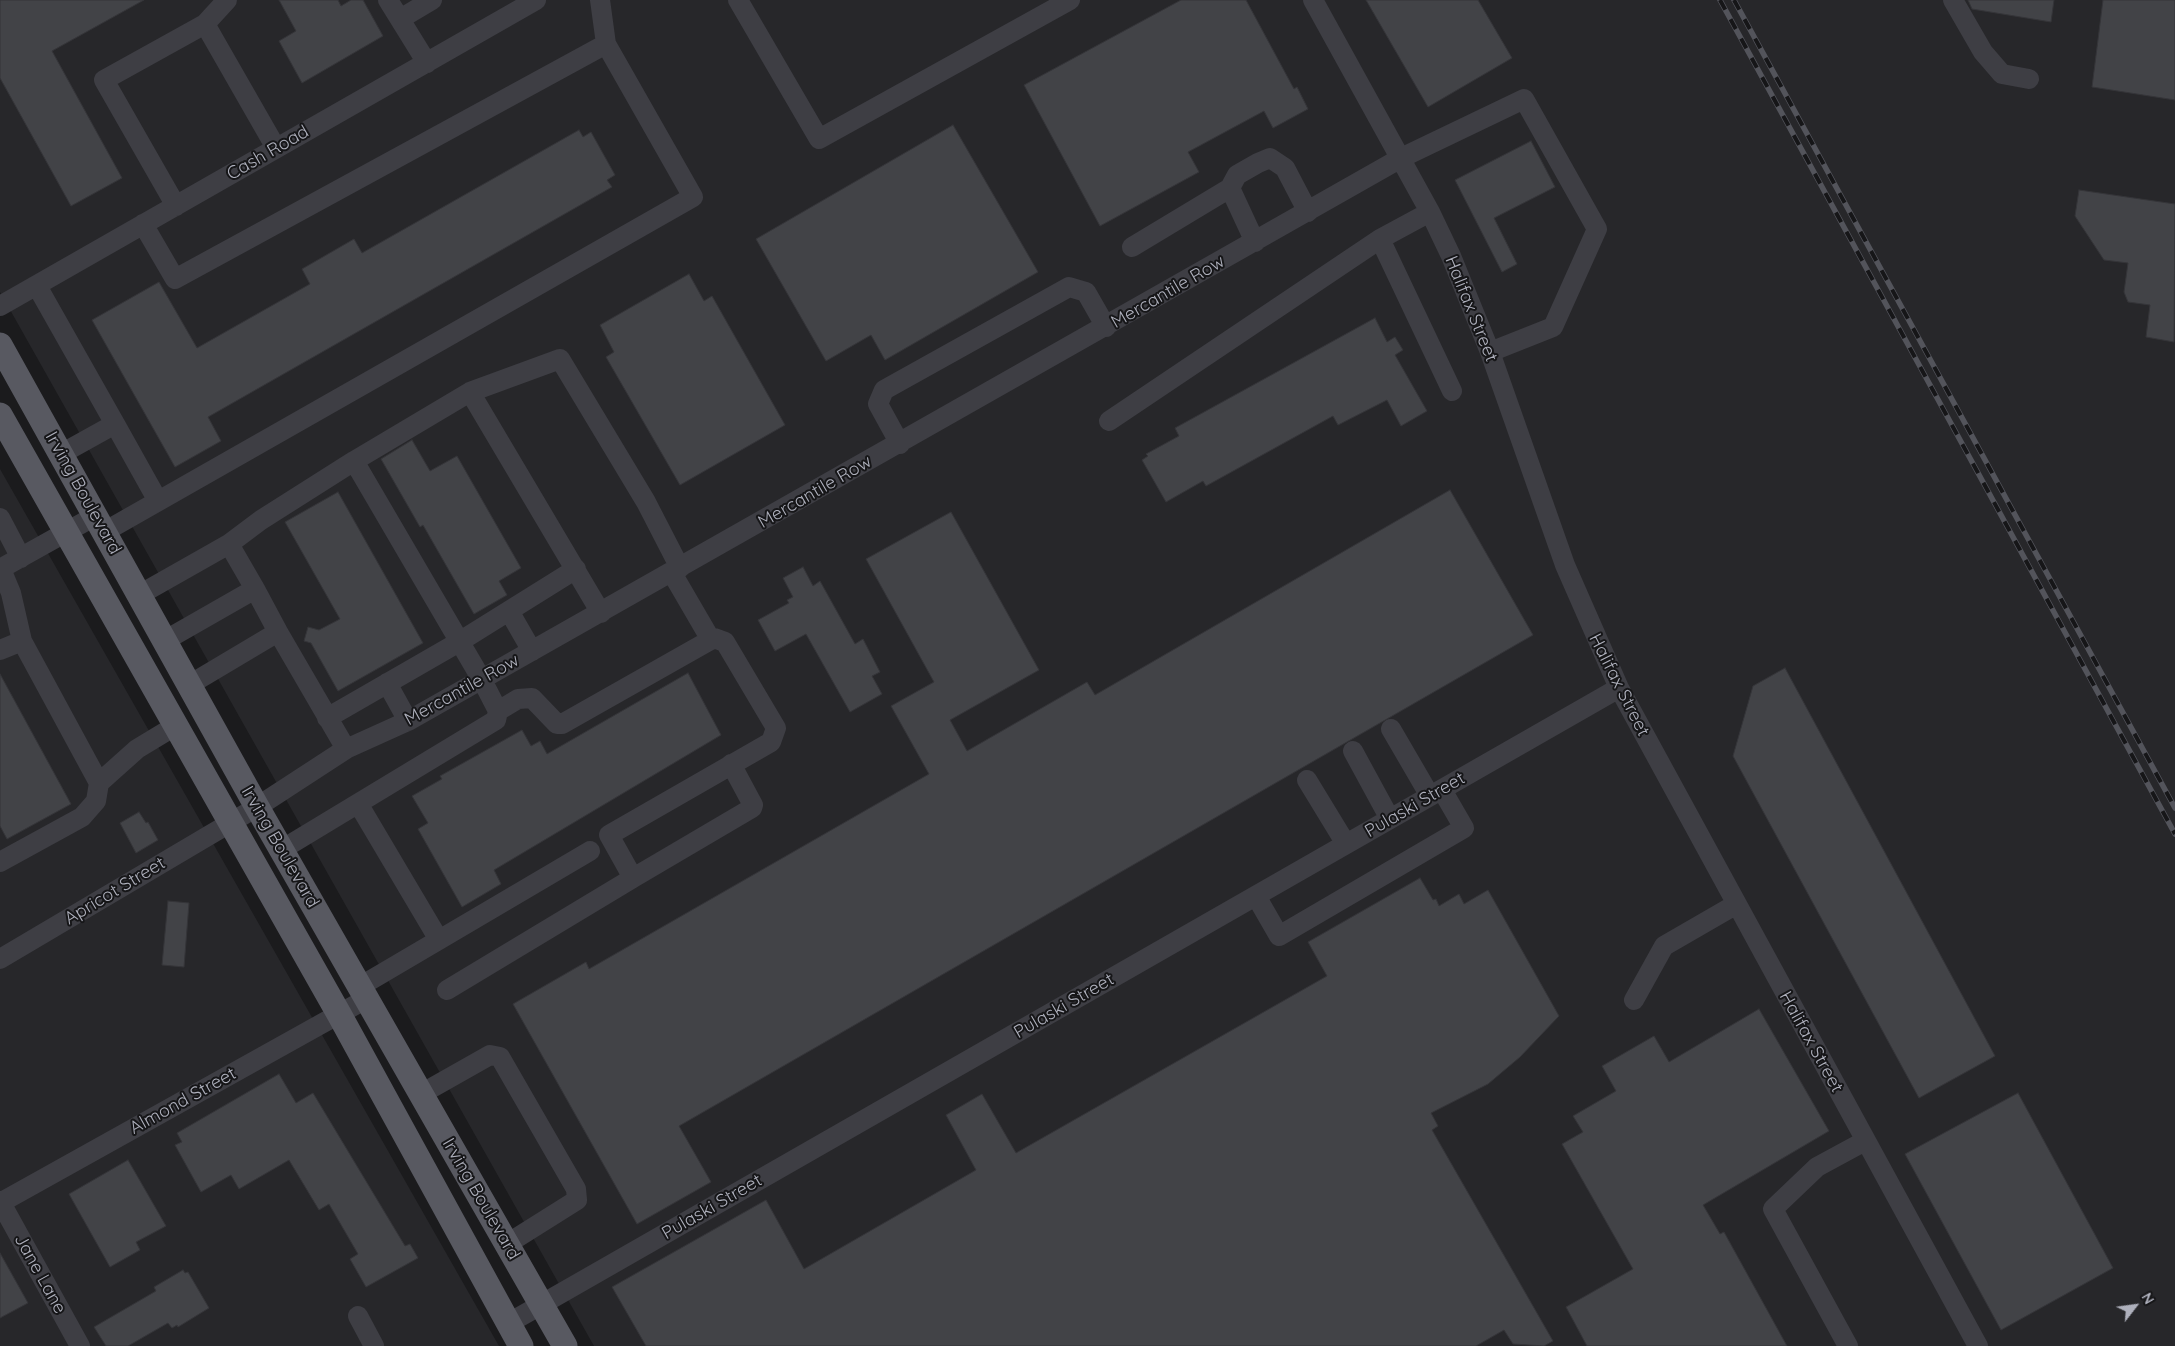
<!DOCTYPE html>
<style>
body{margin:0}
#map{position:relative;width:2175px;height:1346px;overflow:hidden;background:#1b1b1d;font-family:Quicksand,sans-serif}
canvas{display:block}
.north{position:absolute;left:2110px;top:1281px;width:50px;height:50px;-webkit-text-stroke:4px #161618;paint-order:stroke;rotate:60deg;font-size:14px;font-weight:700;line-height:20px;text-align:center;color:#aeb0bc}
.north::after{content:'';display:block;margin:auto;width:18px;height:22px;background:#aeb0bc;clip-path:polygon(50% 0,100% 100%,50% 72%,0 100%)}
</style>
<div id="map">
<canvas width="2175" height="1346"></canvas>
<div class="north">N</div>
</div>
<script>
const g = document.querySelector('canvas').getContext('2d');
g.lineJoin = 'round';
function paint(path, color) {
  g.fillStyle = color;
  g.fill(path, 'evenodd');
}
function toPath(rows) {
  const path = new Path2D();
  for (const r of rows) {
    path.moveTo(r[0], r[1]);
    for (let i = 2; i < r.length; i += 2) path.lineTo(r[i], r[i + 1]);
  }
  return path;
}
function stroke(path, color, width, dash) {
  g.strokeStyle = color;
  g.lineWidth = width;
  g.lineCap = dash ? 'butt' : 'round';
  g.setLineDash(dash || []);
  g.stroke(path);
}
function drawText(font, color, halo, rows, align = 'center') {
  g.font = font + ' Quicksand,sans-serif';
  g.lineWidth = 4;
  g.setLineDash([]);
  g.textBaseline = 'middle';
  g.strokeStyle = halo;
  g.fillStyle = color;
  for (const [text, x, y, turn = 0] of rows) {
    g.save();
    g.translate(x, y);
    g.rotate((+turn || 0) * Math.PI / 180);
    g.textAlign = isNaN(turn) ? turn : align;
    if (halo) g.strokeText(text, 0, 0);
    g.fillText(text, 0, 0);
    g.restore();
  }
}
paint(toPath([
 [0,0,2175,0,2175,1346,594,1346,0,292],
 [0,469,499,1346,0,1346]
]), '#27272a');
const building = toPath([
 [0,0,144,0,52,51,122,178,71,206,0,78,0,0],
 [279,0,338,0,341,6,351,0,363,0,383,36,302,83,279,41,296,31,279,0],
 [1181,0,1246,0,1294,89,1297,87,1308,109,1273,128,1264,111,1188,152,1199,172,1100,226,1024,85,1181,0],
 [1366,0,1478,0,1512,58,1428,107,1366,0],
 [1968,0,2054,0,2051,22,1972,9,1968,0],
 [2103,0,2175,0,2175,100,2092,87,2103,0],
 [953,125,1038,272,885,360,871,335,826,361,756,239,953,125],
 [579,130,583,137,591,132,615,175,607,180,612,187,208,417,221,441,175,467,92,320,159,282,197,348,310,284,302,269,354,239,362,253,579,130],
 [1531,141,1555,187,1494,218,1517,264,1502,272,1455,180,1531,141],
 [2079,190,2175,204,2174,342,2146,337,2150,305,2128,302,2124,292,2128,263,2104,260,2075,216,2079,190],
 [689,274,704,301,712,296,785,425,680,485,606,357,614,352,600,325,689,274],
 [1375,318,1387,342,1395,337,1403,350,1395,355,1427,411,1401,426,1387,400,1338,425,1333,416,1206,486,1203,481,1166,502,1142,460,1148,456,1146,454,1179,436,1175,428,1375,318],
 [412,440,430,471,457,456,521,568,499,581,507,595,474,614,423,525,420,527,381,459,412,440],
 [1450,490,1533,635,679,1126,711,1182,637,1224,513,1004,586,962,589,969,929,774,891,706,934,682,866,559,951,512,1039,670,950,720,967,751,1087,682,1095,695,1450,490],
 [338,492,423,643,338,691,311,643,304,641,308,627,319,630,340,619,285,522,338,492],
 [803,567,813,586,820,581,855,644,863,639,880,672,872,676,882,694,850,712,806,634,775,651,758,620,789,603,787,600,793,597,783,578,803,567],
 [1785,668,1995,1056,1919,1098,1733,756,1753,686,1785,668],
 [688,673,721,735,494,870,501,884,462,907,418,829,428,823,412,796,442,779,440,776,522,730,531,746,540,741,547,754,688,673],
 [0,674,71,804,7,839,0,826,0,674],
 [139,812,146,823,148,822,158,840,136,853,120,823,139,812],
 [1420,878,1433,900,1436,899,1439,906,1459,894,1464,904,1488,890,1559,1016,1520,1057,1488,1084,1431,1113,1438,1126,1432,1130,1553,1341,1544,1346,1513,1344,1504,1330,1476,1346,646,1346,612,1287,766,1200,804,1269,976,1170,946,1115,982,1094,1016,1153,1327,976,1308,942,1420,878],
 [168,901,189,903,184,967,162,965,168,901],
 [1759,1009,1829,1131,1703,1205,1720,1234,1724,1232,1787,1346,1587,1346,1566,1307,1633,1269,1562,1144,1583,1132,1573,1116,1616,1091,1602,1066,1654,1036,1669,1062,1759,1009],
 [279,1074,296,1103,313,1093,405,1246,410,1244,418,1258,366,1287,350,1259,358,1254,329,1204,319,1210,289,1160,239,1189,231,1175,201,1192,175,1145,182,1142,177,1133,279,1074],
 [2018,1093,2113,1268,2001,1330,1905,1154,2018,1093],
 [128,1160,166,1226,136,1242,140,1250,110,1267,69,1194,128,1160],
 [0,1253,28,1303,0,1318,0,1253],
 [183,1270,185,1273,188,1272,209,1308,178,1327,177,1325,172,1328,168,1323,128,1346,106,1346,94,1327,156,1291,154,1287,183,1270]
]);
paint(building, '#424347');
stroke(building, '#353539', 1);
stroke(toPath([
 [388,0,427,63],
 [738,0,819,139,1070,0],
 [1313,0,1430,212,1451,256,1490,352,1565,565,1619,688,1978,1346],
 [1953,0,1983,52,2002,74,2029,79],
 [400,19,432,0],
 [205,24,227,0],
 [176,206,104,80,205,24,276,148],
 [143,224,175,279,606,44,600,0],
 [1380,239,1452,391],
 [1255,242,1230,188,1237,175,1258,163,1270,158,1285,168,1308,212],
 [1132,247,1230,188],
 [37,286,115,424,61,454],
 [0,306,536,0],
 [470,392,601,613],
 [1109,421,1380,239,1430,212],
 [115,424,158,501],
 [900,444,878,404,884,390,1069,287,1086,292,1106,327],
 [354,461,470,392,560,359,646,502,680,568],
 [0,518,21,558],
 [104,532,693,197,606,44],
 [0,569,95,516],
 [1,569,11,593,22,641],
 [672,573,711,640],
 [139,595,229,544,261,520,354,461,482,680,498,711,496,720,281,850],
 [509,611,532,651],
 [278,632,346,749],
 [164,641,255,589,229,544],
 [0,650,22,641,99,783,96,801,82,817,0,862],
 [387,683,408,721],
 [189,685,278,632,255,589],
 [327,718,459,642,576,569],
 [1391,729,1430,796],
 [1353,751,1390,819],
 [1307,780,1346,844],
 [99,783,137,749,175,726],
 [359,805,439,940],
 [633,878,752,808,753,805,731,764],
 [1256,896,1279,936,1464,828,1442,790],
 [0,959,257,807,346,749,408,721,1401,158,1524,99,1597,229,1553,327,1490,352],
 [359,987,590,851],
 [447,990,633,878,609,835,771,742,776,728,725,642,714,638,562,724,557,724,532,698,518,699,498,711],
 [1634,1000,1664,946,1735,905],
 [421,1094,490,1055,500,1057,576,1189,577,1200,507,1244],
 [0,1201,80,1346],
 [0,1203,366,999],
 [358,1316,374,1346],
 [509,1323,1619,688],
 [1848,1346,1773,1209,1817,1167,1865,1141]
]), '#3e3e44', 20);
stroke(toPath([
 [0,345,257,807,565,1346],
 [0,415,339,1014,521,1346]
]), '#585961', 25);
const rail = toPath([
 [1720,0,2175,834],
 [1734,0,2175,808]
]);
stroke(rail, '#53545b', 5.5);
stroke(rail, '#161618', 4, [11]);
drawText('18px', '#aeb0bc', '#161618', [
 ["Cash Road",268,153,-30],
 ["Mercantile Row",1168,292,-30],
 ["Halifax Street",1471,309,68],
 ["Mercantile Row",815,492,-30],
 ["Irving Boulevard",83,493,61],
 ["Halifax Street",1619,685,63],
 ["Mercantile Row",462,690,-29],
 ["Pulaski Street",1415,805,-30],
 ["Irving Boulevard",280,847,60],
 ["Apricot Street",115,891,-31],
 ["Pulaski Street",1064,1006,-30],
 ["Halifax Street",1811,1042,61],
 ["Almond Street",183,1101,-29],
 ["Irving Boulevard",481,1199,60],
 ["Pulaski Street",712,1207,-30],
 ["Jane Lane",40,1274,61]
]);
</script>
